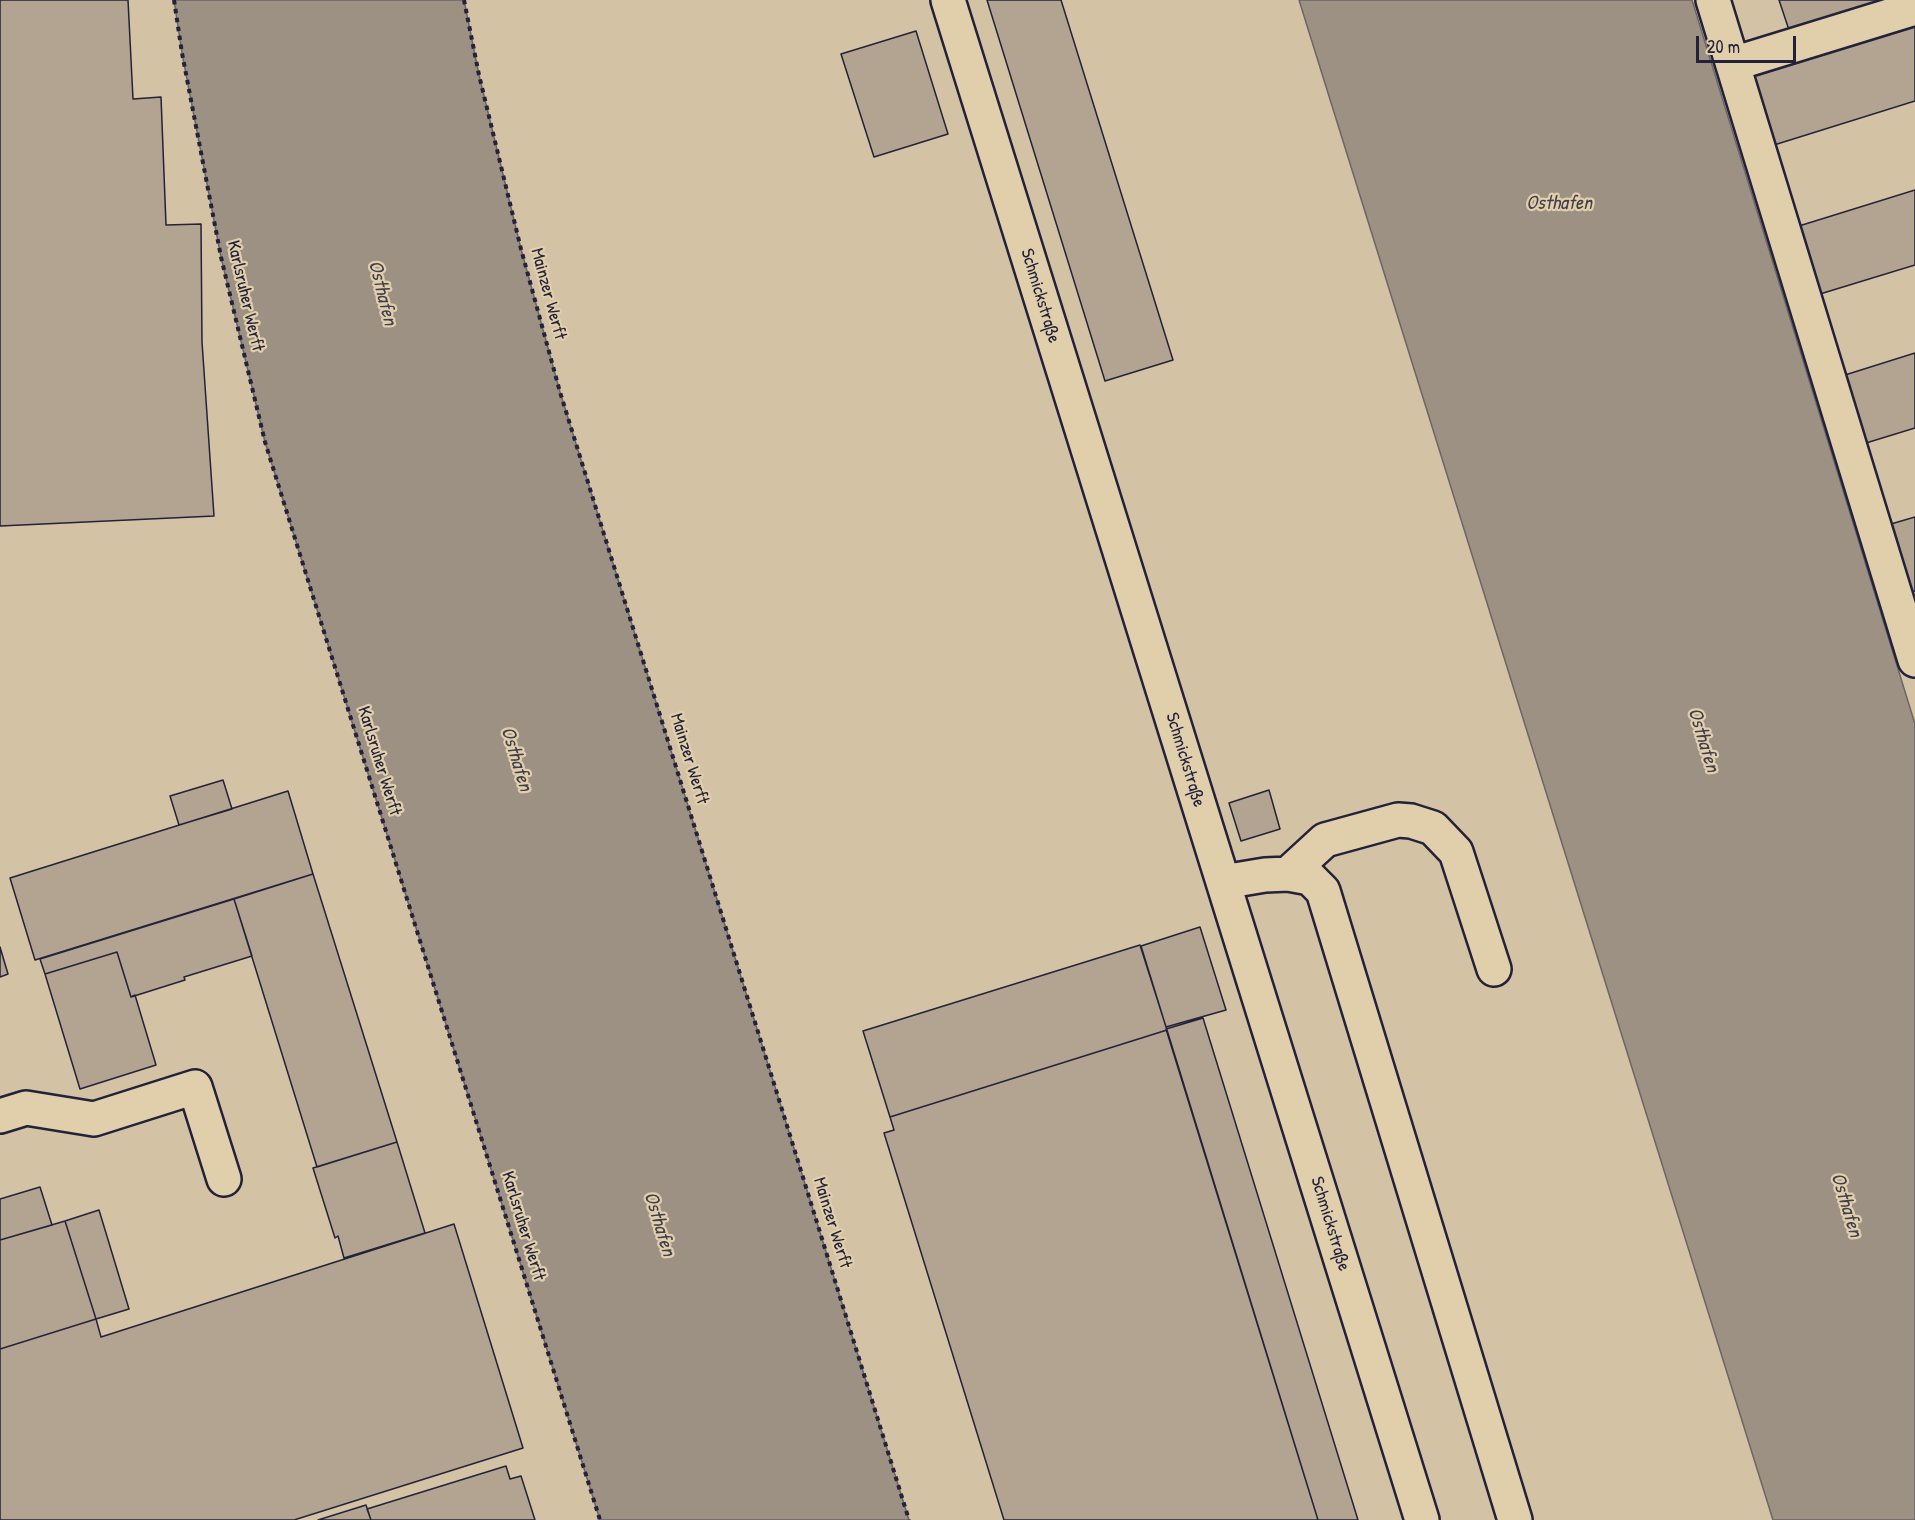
<!DOCTYPE html>
<meta charset="utf-8">
<style>
body{margin:0}
#map{position:relative;width:1915px;height:1520px;overflow:hidden;background:#e1cfac;font-family:"Patrick Hand",sans-serif}
canvas{display:block}
.scale{position:absolute;left:1696px;top:36px;width:100px;height:27px;box-sizing:border-box;border:3px solid #22223b;border-top:0;padding-left:8px;font-size:18px;line-height:21px;white-space:nowrap;color:#22223b;-webkit-text-stroke:4px #e1cfac;paint-order:stroke}
</style>
<div id="map">
<canvas width="1915" height="1520"></canvas>
<div class="scale">20 m</div>
</div>
<script>
const g = document.querySelector('canvas').getContext('2d');
g.lineJoin = 'round';
function paint(path, color) {
  g.fillStyle = color;
  g.fill(path, 'evenodd');
}
function toPath(rows) {
  const path = new Path2D();
  for (const r of rows) {
    path.moveTo(r[0], r[1]);
    for (let i = 2; i < r.length; i += 2) path.lineTo(r[i], r[i + 1]);
  }
  return path;
}
function stroke(path, color, width, dash) {
  g.strokeStyle = color;
  g.lineWidth = width;
  g.lineCap = dash ? 'butt' : 'round';
  g.setLineDash(dash || []);
  g.stroke(path);
}
function drawText(font, color, halo, rows, align = 'center') {
  g.font = font + ' "Patrick Hand",sans-serif';
  g.lineWidth = 4.5;
  g.setLineDash([]);
  g.textBaseline = 'middle';
  g.strokeStyle = halo;
  g.fillStyle = color;
  for (const [text, x, y, turn = 0] of rows) {
    g.save();
    g.translate(x, y);
    g.rotate((+turn || 0) * Math.PI / 180);
    g.textAlign = isNaN(turn) ? turn : align;
    if (halo) g.strokeText(text, 0, 0);
    g.fillText(text, 0, 0);
    g.restore();
  }
}
paint(toPath([
 [0,0,1915,0,1915,1520,0,1520]
]), '#d3c2a4');
const water = toPath([
 [174,0,464,0,479,75,521,249,560,392,909,1520,600,1520,265,442,221,257,182,53,174,0],
 [1299,0,1692,0,1915,724,1915,1520,1773,1520,1299,0]
]);
paint(water, '#9d9184');
stroke(water, '#6c6567', 1.5);
const building = toPath([
 [0,0,128,0,133,99,161,97,166,225,201,224,202,342,214,516,0,526,0,0],
 [987,0,1061,0,1173,360,1105,381,987,0],
 [1779,0,1886,0,1789,30,1779,0],
 [1915,26,1915,101,1774,145,1752,77,1915,26],
 [916,31,948,134,874,157,841,54,916,31],
 [1915,190,1915,265,1820,294,1799,226,1915,190],
 [1915,353,1915,428,1866,443,1845,375,1915,353],
 [1915,517,1915,591,1912,592,1891,524,1915,517],
 [223,780,232,809,179,825,170,796,223,780],
 [1269,790,1280,829,1241,841,1229,803,1269,790],
 [288,791,313,874,35,960,10,878,288,791],
 [313,874,397,1142,317,1167,234,899,313,874],
 [234,899,252,956,184,977,185,980,131,997,117,952,45,974,40,959,234,899],
 [1200,927,1226,1010,1166,1027,1141,946,1200,927],
 [1140,945,1167,1030,890,1117,863,1031,1140,945],
 [0,947,8,974,0,977,0,947],
 [117,952,131,997,135,995,156,1065,80,1089,45,974,117,952],
 [1203,1018,1358,1520,1318,1520,1166,1029,1203,1018],
 [1167,1030,1318,1520,1004,1520,884,1133,894,1130,890,1117,1167,1030],
 [397,1142,425,1233,344,1258,338,1236,335,1238,313,1168,397,1142],
 [40,1187,52,1225,0,1240,0,1199,40,1187],
 [99,1210,129,1309,96,1319,65,1221,99,1210],
 [65,1221,96,1319,0,1349,0,1240,65,1221],
 [454,1224,523,1448,294,1520,0,1520,0,1349,96,1319,101,1337,454,1224],
 [506,1466,510,1479,521,1476,535,1520,371,1520,367,1509,506,1466],
 [366,1505,371,1520,318,1520,366,1505]
]);
paint(building, '#b2a490');
stroke(building, '#22223b', 1.5);
const minor = toPath([
 [948,0,1422,1520],
 [1713,0,1915,660],
 [1733,64,1915,8],
 [1288,874,1325,840,1398,820,1411,821,1433,828,1456,852,1494,969],
 [1223,882,1265,875,1288,874,1310,878,1323,891,1515,1520],
 [0,1116,26,1108,94,1119,195,1087,224,1179]
]);
stroke(minor, '#22223b', 38);
stroke(toPath([
 [174,0,182,53,221,257,265,442,600,1520],
 [464,0,479,75,521,249,560,392,909,1520]
]), '#22223b', 4, [4.5, 4.5]);
stroke(minor, '#e1cfac', 33);
drawText('18px', '#22223b', '#e1cfac', [
 ["Mainzer Werft",548,294,75],
 ["Karlsruher Werft",245,296,77],
 ["Schmickstraße",1040,296,73],
 ["Mainzer Werft",689,759,73],
 ["Schmickstraße",1185,760,73],
 ["Karlsruher Werft",379,761,73],
 ["Mainzer Werft",832,1223,73],
 ["Schmickstraße",1330,1224,73],
 ["Karlsruher Werft",523,1226,73]
]);
drawText('italic 20px', '#413e4d', '#e1cfac', [
 ["Osthafen",1559,204],
 ["Osthafen",382,293,76],
 ["Osthafen",1703,740,73],
 ["Osthafen",516,759,73],
 ["Osthafen",1846,1205,73],
 ["Osthafen",659,1224,73]
]);
</script>
